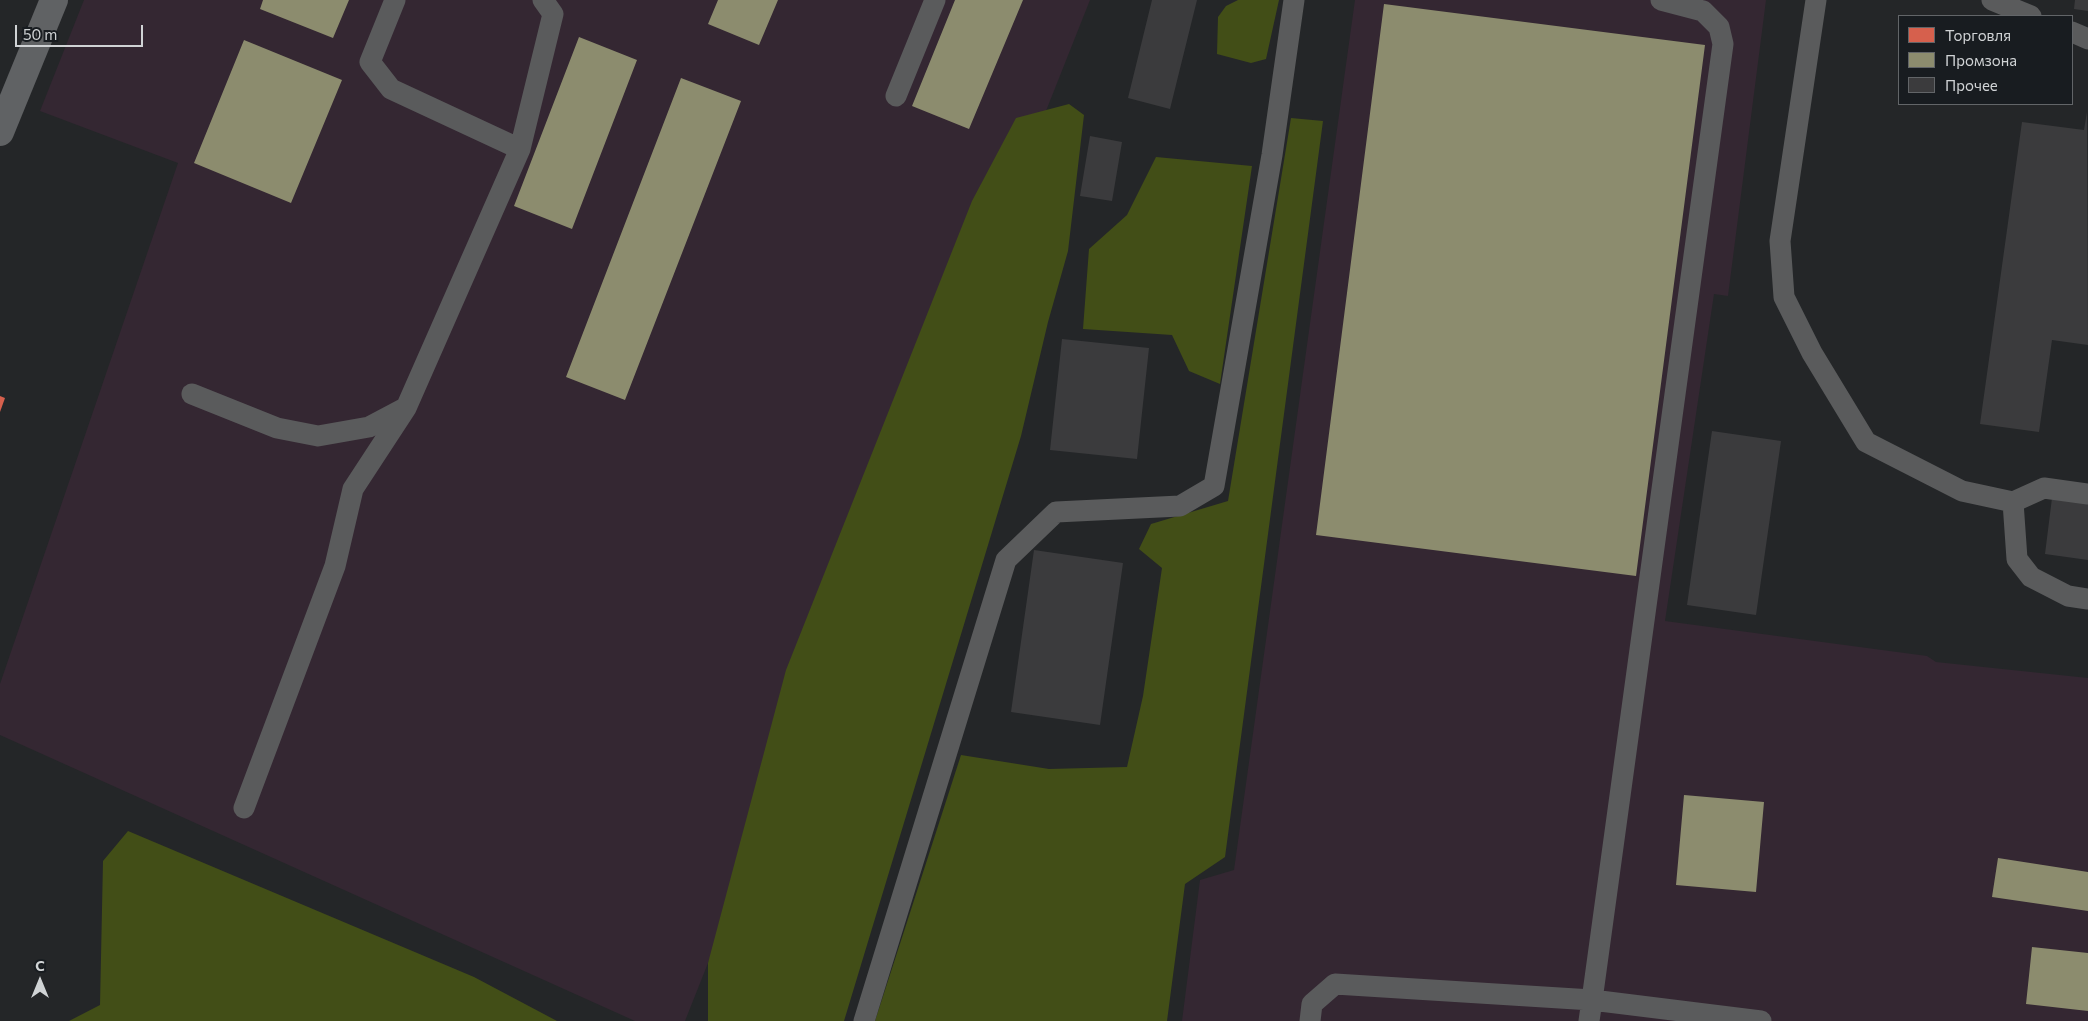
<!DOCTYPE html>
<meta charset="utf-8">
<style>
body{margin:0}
#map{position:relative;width:2088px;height:1021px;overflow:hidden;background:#242628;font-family:Commissioner,sans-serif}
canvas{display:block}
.legend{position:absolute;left:1898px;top:15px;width:175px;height:90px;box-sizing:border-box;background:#181c20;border:1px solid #626568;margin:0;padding:6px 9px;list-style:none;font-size:15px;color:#d0d3d5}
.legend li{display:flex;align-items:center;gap:10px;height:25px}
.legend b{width:25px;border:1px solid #626568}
.north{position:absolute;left:15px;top:956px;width:50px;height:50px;-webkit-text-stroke:4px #181c20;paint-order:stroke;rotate:0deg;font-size:14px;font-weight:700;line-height:20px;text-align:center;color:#d0d3d5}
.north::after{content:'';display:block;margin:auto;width:18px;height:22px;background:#d0d3d5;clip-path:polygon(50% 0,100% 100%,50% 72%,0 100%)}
.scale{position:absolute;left:15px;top:25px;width:128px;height:22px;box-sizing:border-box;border:2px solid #d0d3d5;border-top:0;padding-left:6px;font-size:15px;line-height:18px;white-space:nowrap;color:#d0d3d5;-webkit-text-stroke:4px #181c20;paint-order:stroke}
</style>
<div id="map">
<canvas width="2088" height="1021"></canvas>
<ul class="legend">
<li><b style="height:14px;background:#d6604d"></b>Торговля</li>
<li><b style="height:14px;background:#8c8c6e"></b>Промзона</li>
<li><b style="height:14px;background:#3b3b3d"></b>Прочее</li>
</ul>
<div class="north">С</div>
<div class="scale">50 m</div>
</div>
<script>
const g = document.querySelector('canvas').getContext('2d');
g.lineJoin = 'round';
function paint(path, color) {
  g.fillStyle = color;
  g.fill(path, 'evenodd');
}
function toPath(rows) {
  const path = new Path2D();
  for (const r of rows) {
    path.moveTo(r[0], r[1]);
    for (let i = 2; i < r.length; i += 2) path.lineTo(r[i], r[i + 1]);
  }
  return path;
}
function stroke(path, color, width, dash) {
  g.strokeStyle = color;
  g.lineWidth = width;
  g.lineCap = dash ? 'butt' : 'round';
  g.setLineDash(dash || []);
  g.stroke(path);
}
paint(toPath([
 [84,0,1090,0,685,1021,635,1021,0,735,0,684,178,163,40,111],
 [1355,0,1766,0,1728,296,1714,294,1665,621,1927,656,1936,662,2088,678,2088,1021,1182,1021,1200,880,1234,870]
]), '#342732');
paint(toPath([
 [1238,0,1279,0,1266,59,1251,63,1217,54,1218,17,1226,6],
 [1069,104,1084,115,1068,251,1048,322,1021,436,844,1021,708,1021,708,963,786,670,972,201,1016,118],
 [1291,118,1323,121,1225,857,1185,884,1167,1021,875,1021,961,755,1049,769,1127,767,1143,696,1162,568,1139,549,1151,524,1228,501],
 [1156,157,1252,166,1220,384,1189,371,1172,335,1083,329,1089,249,1127,215],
 [128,831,474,977,557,1021,69,1021,100,1005,103,861]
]), '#424e17');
paint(toPath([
 [0,396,5,398,0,412]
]), '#d6604d');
paint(toPath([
 [263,0,349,0,333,38,260,9],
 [718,0,778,0,759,45,708,24],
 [955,0,1023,0,969,129,912,106],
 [1384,4,1705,45,1636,576,1316,535],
 [579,37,637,60,572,229,514,206],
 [244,40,342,80,291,203,194,163],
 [681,78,741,101,625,400,566,377],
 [1684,795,1764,802,1756,892,1676,885],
 [1998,858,2088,872,2088,911,1992,897],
 [2032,947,2088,953,2088,1011,2026,1004]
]), '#8c8c6e');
paint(toPath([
 [1152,0,1197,0,1170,109,1128,98],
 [2075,0,2088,0,2088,11,2074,9],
 [2087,112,2088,345,2052,340,2039,432,1980,424,2022,122,2084,130],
 [1090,136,1122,142,1112,201,1080,196],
 [1062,339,1149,348,1137,459,1050,450],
 [1712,431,1781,441,1756,615,1687,605],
 [2052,498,2088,503,2088,560,2045,554],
 [1034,550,1123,563,1100,725,1011,712]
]), '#3b3b3d');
stroke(toPath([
 [395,0,370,62,391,89,520,149,553,14,543,0],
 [1816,0,1780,241,1784,297,1812,353,1866,442,1962,491,2013,502,2017,559,2031,577,2068,596,2088,599],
 [1992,0,2031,16],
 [2072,32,2088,39],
 [896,96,935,0],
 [192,394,277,428,318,436,369,427,403,409],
 [2013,502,2044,488,2088,494],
 [244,808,335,566,353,489,406,408,520,149],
 [864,1021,1006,560,1056,512,1180,506,1214,486,1272,155,1294,0],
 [1310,1021,1312,1004,1335,984,1592,1000,1723,44,1719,27,1703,11,1661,0],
 [1589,1021,1592,1000,1761,1021]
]), '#5a5b5c', 21);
stroke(toPath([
 [0,132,54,0]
]), '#606264', 28);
</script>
